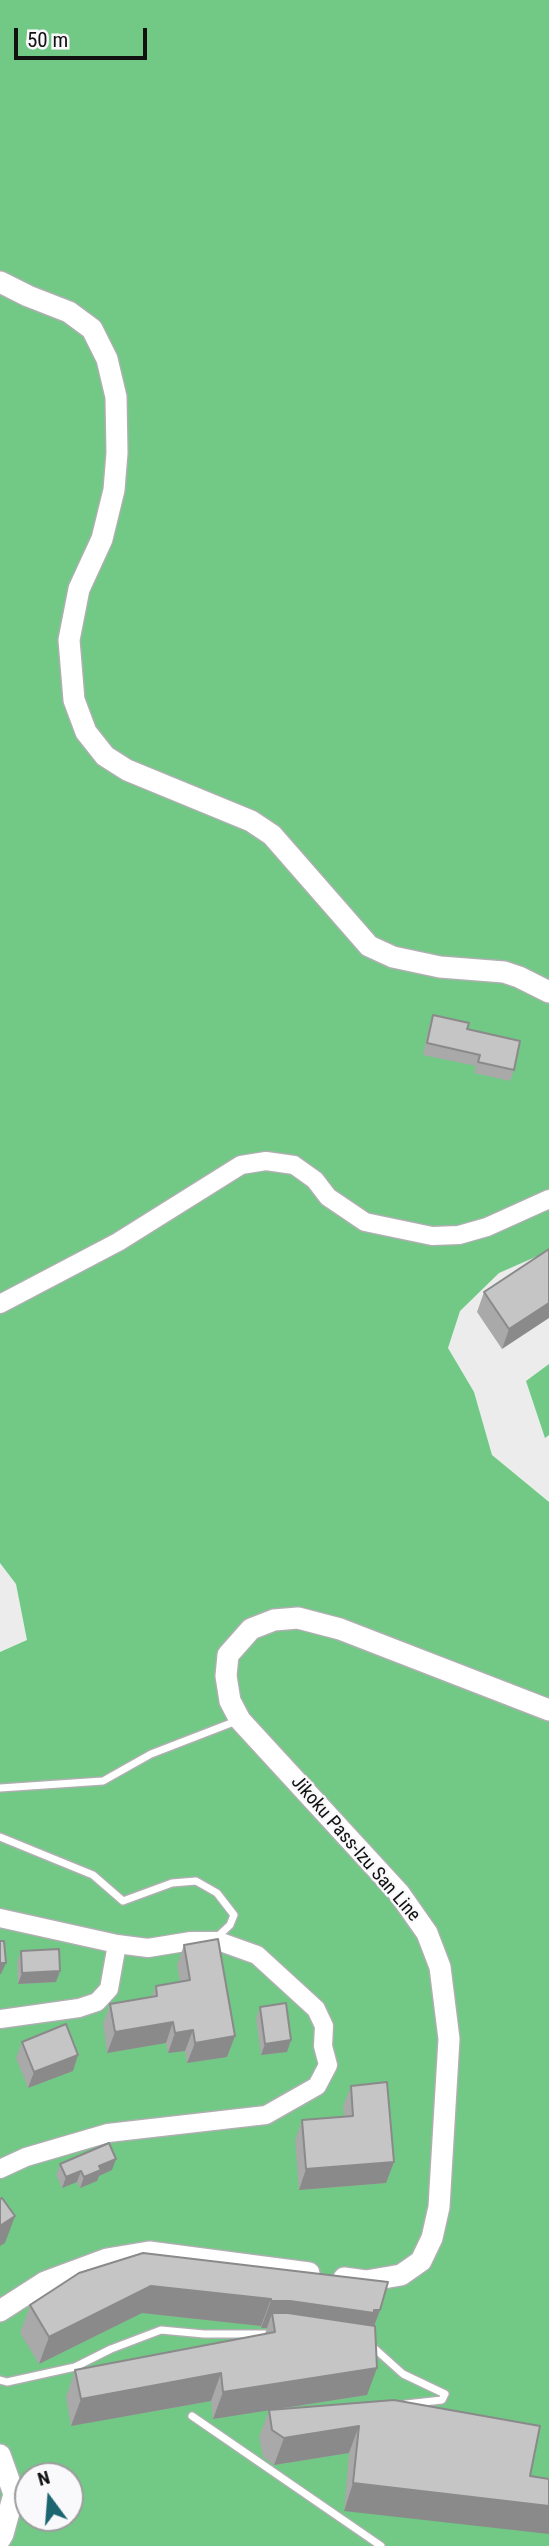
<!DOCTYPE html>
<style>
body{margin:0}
#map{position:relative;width:549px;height:2546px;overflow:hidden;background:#ececed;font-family:"Roboto Condensed",sans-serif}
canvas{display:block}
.north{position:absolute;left:14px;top:2462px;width:70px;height:70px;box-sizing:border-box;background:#f9f9fb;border:2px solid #9c9c9d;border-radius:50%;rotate:344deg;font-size:19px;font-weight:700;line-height:28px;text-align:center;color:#111}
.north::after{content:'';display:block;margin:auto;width:24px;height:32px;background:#1b6671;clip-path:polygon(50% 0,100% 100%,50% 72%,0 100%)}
.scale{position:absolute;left:14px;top:28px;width:133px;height:32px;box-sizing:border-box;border:4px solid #111;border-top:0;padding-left:9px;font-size:21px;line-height:24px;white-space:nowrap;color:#111;-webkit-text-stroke:5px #f9f9fb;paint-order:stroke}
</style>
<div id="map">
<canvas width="549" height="2546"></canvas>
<div class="north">N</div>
<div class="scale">50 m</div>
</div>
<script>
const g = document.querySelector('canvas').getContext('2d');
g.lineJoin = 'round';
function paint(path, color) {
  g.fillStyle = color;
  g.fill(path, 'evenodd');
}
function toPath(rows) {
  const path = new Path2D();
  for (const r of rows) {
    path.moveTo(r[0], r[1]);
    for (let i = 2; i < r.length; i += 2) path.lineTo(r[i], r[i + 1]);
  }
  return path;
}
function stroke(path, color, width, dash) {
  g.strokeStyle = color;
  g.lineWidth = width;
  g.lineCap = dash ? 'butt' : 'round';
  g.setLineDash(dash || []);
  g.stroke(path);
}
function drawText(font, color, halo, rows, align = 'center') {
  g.font = font + ' "Roboto Condensed",sans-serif';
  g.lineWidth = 5;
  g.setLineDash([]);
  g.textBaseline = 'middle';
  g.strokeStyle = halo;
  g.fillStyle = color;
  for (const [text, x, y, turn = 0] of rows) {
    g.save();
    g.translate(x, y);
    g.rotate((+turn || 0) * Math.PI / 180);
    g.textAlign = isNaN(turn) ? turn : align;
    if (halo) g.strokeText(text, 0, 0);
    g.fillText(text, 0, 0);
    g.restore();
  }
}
paint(toPath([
 [0,0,549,0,549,1251,499,1273,460,1311,448,1348,474,1392,492,1455,549,1502,549,2546,0,2546,0,1652,27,1640,16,1584,0,1563],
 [28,2476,70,2476,70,2518,28,2518],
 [549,1364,549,1435,545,1438,526,1381]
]), '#71c985');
const service = toPath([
 [0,1788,103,1781,151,1754,239,1720],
 [0,1837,93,1875,123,1901,172,1883,196,1881,217,1893,234,1915,230,1925,215,1939],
 [367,2347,374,2348,403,2374,445,2394,442,2400,406,2404],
 [0,2380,7,2382,75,2367,111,2349,161,2330,204,2334,273,2334],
 [192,2416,381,2546]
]);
const tertiary = toPath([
 [0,1304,118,1242,241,1165,266,1161,294,1165,315,1180,328,1197,365,1222,432,1236,459,1235,487,1227,549,1199],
 [0,1918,117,1944,148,1948,191,1941,218,1941,257,1955,316,2009,324,2026,323,2046,328,2065,317,2086,266,2115,108,2133,26,2157,0,2169],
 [0,2019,79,2008,97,2002,109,1989,117,1944]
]);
const secondary = toPath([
 [0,282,28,296,69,312,92,329,107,359,116,397,117,453,114,490,102,539,79,589,69,640,74,700,86,732,105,756,127,770,251,821,272,835,369,946,393,957,440,967,504,972,519,977,549,992],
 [344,2278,366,2281,401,2275,421,2261,432,2238,439,2207,449,2039,440,1967,427,1933,399,1893,240,1720,230,1701,226,1676,228,1655,251,1629,274,1620,298,1618,340,1629,549,1710],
 [0,2311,45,2282,107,2259,149,2252,309,2273],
 [0,2455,14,2494,3,2534,0,2539]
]);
stroke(service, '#aeafb0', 10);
stroke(tertiary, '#aeafb0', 21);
stroke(secondary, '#aeafb0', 24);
stroke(service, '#fff', 7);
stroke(tertiary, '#fff', 18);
stroke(secondary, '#fff', 21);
paint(toPath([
 [433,1015,467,1029,514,1070,510,1081,474,1073,476,1066,423,1055,429,1026],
 [549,1249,502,1349,477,1312,484,1292],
 [184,1945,235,2036,227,2057,187,2063,185,2051,168,2053,166,2043,107,2053,103,2024,110,2004,151,1997,156,1986,180,1982,177,1965],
 [21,1951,60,1971,56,1982,18,1984,17,1962],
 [260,2007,287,2052,261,2055,256,2018],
 [22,2042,73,2071,28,2088,16,2058],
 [351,2086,394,2162,386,2183,299,2190,295,2140,302,2120,344,2116,343,2106],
 [60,2164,112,2170,99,2176,97,2181,80,2188,77,2182,62,2188,56,2175],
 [79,2273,380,2310,374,2326,367,2395,273,2410,394,2400,344,2511,349,2453,274,2465,263,2457,259,2437,269,2410,213,2419,211,2401,71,2426,66,2397,75,2370,265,2334,267,2328,261,2328,261,2326,142,2313,39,2364,20,2333,30,2305]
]), '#a9a9aa');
paint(toPath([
 [549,1303,549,1318,502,1349,509,1329],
 [0,1963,6,1963,1,1974,0,1974],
 [60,1971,56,1982,18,1984,22,1973],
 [173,2022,166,2043,107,2053,115,2032],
 [193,2030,185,2051,168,2053,175,2033],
 [235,2036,227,2057,187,2063,195,2043],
 [291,2040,287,2052,261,2055,265,2044],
 [78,2055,73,2071,28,2088,34,2072],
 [116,2159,112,2170,99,2176,97,2181,80,2188,84,2177,99,2166],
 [394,2162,386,2183,299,2190,306,2169],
 [81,2171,77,2182,62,2188,66,2177],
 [15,2216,5,2243,0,2246,0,2226],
 [151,2286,271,2299,261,2326,142,2313,39,2364,49,2337],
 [271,2301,290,2301,380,2310,370,2337,272,2313,267,2328,261,2328],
 [377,2368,367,2395,213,2419,223,2392],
 [221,2373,211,2401,71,2426,81,2399],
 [359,2426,349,2453,274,2465,284,2438],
 [353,2483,549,2506,549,2534,344,2511]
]), '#8a8a8b');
const building = toPath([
 [433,1015,469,1023,467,1029,520,1041,514,1070,478,1062,480,1055,427,1043,433,1015],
 [549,1249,549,1303,509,1329,484,1292,549,1249],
 [218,1939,235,2036,195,2043,193,2030,175,2033,173,2022,115,2032,110,2004,157,1996,156,1986,190,1980,184,1945,218,1939],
 [0,1941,4,1941,6,1963,0,1963,0,1941],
 [59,1949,60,1971,22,1973,21,1951,59,1949],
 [286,2003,291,2040,265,2044,260,2007,286,2003],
 [66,2024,78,2055,34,2072,22,2042,66,2024],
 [387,2082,394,2162,306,2169,302,2120,353,2116,351,2086,387,2082],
 [109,2143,116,2159,99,2166,101,2170,84,2177,81,2171,66,2177,60,2164,109,2143],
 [2,2198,15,2216,0,2226,0,2199,2,2198],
 [143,2253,388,2282,380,2310,374,2310,374,2313,290,2301,271,2301,271,2299,151,2286,49,2337,30,2305,79,2273,143,2253],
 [272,2313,288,2313,375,2326,377,2368,223,2392,221,2373,81,2399,75,2370,275,2332,272,2313],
 [394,2400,540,2426,530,2476,549,2479,549,2506,353,2483,359,2426,284,2438,272,2430,269,2410,394,2400]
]);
paint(building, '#c5c5c6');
stroke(building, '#8a8a8b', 2);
drawText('19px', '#111', '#f9f9fb', [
 ["Jikoku Pass-Izu San Line",355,1849,49]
]);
</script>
